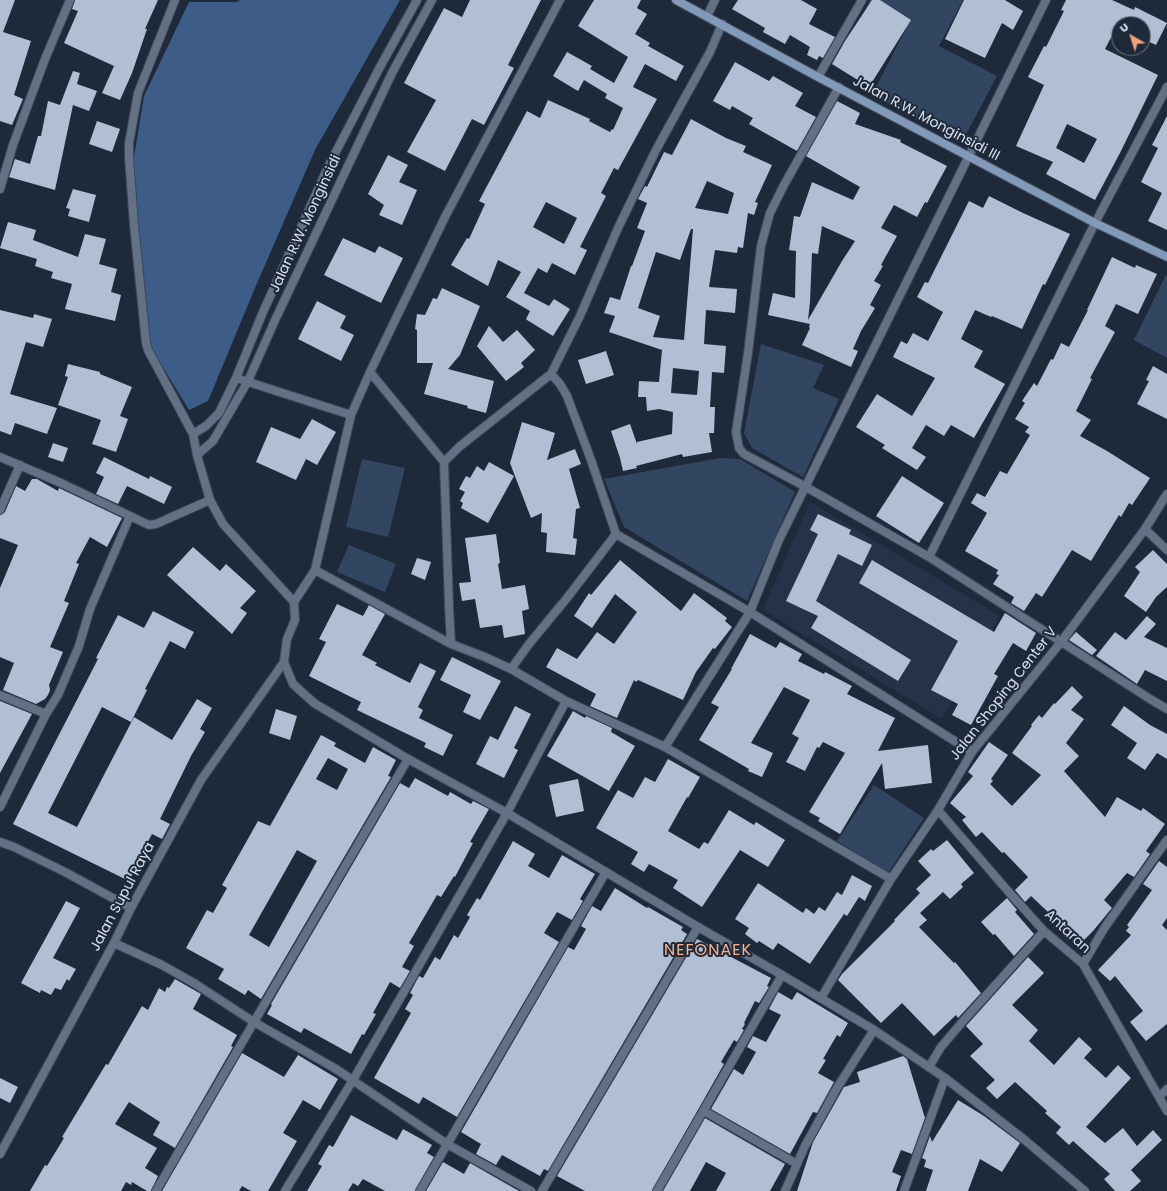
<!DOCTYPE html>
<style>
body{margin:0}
#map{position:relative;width:1167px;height:1191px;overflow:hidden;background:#1e2a3a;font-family:Poppins,sans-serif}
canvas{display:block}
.north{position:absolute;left:1111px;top:16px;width:40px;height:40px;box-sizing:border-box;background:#1e2a3a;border:1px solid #697482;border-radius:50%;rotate:321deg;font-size:11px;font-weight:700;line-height:16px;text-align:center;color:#dae2ed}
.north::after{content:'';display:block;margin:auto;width:14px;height:18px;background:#f1a17c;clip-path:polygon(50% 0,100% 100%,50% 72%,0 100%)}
</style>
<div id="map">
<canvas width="1167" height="1191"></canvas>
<div class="north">U</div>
</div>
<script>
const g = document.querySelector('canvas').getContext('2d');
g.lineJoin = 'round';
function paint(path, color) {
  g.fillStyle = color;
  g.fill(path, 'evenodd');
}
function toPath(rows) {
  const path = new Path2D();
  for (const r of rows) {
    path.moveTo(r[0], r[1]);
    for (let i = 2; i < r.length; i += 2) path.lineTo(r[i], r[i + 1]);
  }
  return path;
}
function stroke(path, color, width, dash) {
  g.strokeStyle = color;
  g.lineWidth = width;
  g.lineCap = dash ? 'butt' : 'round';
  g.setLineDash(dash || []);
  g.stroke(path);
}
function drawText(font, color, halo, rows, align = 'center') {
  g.font = font + ' Poppins,sans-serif';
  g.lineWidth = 4;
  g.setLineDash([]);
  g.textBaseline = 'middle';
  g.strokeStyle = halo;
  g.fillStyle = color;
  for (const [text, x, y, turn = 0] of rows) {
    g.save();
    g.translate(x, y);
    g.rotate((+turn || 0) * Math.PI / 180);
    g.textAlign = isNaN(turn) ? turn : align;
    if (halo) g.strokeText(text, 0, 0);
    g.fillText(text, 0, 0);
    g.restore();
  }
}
paint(toPath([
 [810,502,1000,616,942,719,763,610]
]), '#243349');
paint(toPath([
 [870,0,963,0,939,46,997,76,962,142,872,95,906,29,866,8],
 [1166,275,1167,276,1167,358,1134,340],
 [761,344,824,365,813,388,839,399,803,477,752,448,744,433],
 [720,458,740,459,795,492,747,601,624,527,604,479],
 [362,459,405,468,388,537,346,527],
 [349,545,396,564,385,592,337,572],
 [874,785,924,818,888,873,837,841]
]), '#334661');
paint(toPath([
 [240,0,400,0,315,150,255,288,208,401,189,410,148,343,133,163,144,96,189,2,237,2]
]), '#3d5c87');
paint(toPath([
 [0,0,15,0,3,32,31,41,14,95,23,99,12,125,0,121],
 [75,0,158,0,145,29,147,29,132,73,120,100,102,93,114,66,64,43,78,11,72,9],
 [470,0,541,0,508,65,514,68,484,125,472,119,445,171,407,152,436,100,404,83,444,8,462,17],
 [594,0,641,0,637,8,647,14,635,34,650,43,648,46,684,66,676,81,645,64,633,87,657,99,618,170,614,168,601,193,606,196,580,247,587,250,575,275,552,263,547,273,538,268,524,293,549,306,554,299,570,309,553,336,527,320,526,319,530,311,506,297,521,272,498,260,488,286,451,265,467,238,469,239,485,204,479,201,527,111,540,118,548,100,590,119,589,121,610,132,612,129,613,130,623,108,605,98,607,94,584,80,578,91,553,76,567,52,592,66,590,69,614,83,628,57,578,26],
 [546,202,577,218,564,244,533,227],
 [738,0,801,0,817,9,809,24,835,37,823,58,819,56,817,60,807,55,810,47,790,35,785,44,763,32,765,28,732,9],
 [872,0,880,0,911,20,869,87,832,64,845,41],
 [964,0,1005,0,1023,11,1013,30,1002,23,985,58,945,39],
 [1066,0,1112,0,1134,10,1135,7,1167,23,1156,45,1143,39,1143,24,1118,24,1105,49,1158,75,1121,151,1095,200,1046,174,1053,162,1016,146,1044,85,1028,77,1044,46,1046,47,1064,11,1061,10],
 [1067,124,1097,139,1084,163,1056,148],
 [735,62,769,81,773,76,803,93,795,106,816,117,797,151,749,124,753,118,732,106,730,110,713,101],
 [73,71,80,73,77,84,97,91,89,111,73,105,55,190,9,177,15,159,30,164,38,136,41,136,48,101,60,105],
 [837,101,860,113,855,124,901,140,900,142,947,166,927,203,925,202,917,217,894,205,881,228,897,236,881,265,883,266,874,281,881,285,870,305,875,308,861,331,853,349,858,351,851,367,802,345,810,328,809,327,810,324,768,315,773,293,795,298,796,251,789,250,794,216,800,217,812,182,853,200,860,187,806,156],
 [822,226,855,241,842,261,808,320,810,302,812,253,818,254],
 [1167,116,1167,230,1148,221,1162,193,1141,182,1158,148,1152,145],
 [691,119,726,138,746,146,743,152,772,165,755,202,758,203,754,215,748,213,743,248,738,247,737,253,715,250,709,287,737,289,735,313,706,310,704,344,726,346,724,373,712,372,710,407,715,407,714,433,709,433,712,452,683,457,682,454,636,466,637,468,623,471,620,458,611,431,630,424,637,444,637,442,672,434,673,412,659,409,647,411,646,397,638,397,639,381,659,382,662,350,609,332,615,316,604,313,610,297,620,300,631,266,632,266,645,231,637,228,647,203,638,199,645,186,647,187,664,152,672,155],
 [707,181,734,193,728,214,695,208],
 [691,229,693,229,684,340,653,337,660,316,638,308,656,252,680,260],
 [673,368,699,371,697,395,671,393],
 [97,121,120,129,112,152,89,144],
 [388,155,408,165,399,182,417,190,402,225,379,215,384,205,368,194],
 [73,189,96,195,89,222,68,216,70,209,66,208],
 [989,196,1023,213,1070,234,1045,285,1043,284,1022,329,992,316,991,317,975,310,961,339,983,351,974,367,1005,384,974,438,951,425,944,436,926,425,912,448,926,457,917,470,882,448,885,445,856,427,877,394,912,416,935,378,893,357,901,341,907,344,913,333,928,341,943,312,917,297,925,282,928,283,969,201,983,208],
 [8,222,36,230,33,240,78,257,85,234,106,239,99,264,117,269,111,292,121,295,115,321,65,309,72,284,51,278,53,272,35,266,37,259,0,248],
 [343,238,375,253,379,246,403,258,381,303,324,275],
 [1112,257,1135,268,1136,265,1157,274,1138,314,1116,304,1105,326,1115,332,1090,378,1092,379,1076,411,1091,420,1080,436,1107,451,1150,478,1132,505,1129,503,1121,517,1119,515,1091,561,1072,550,1042,597,1036,593,1024,611,1011,603,1014,597,993,584,999,575,996,574,998,570,965,551,987,513,971,503,977,493,985,497,1000,471,1007,474,1030,435,1025,432,1029,427,1015,419,1025,403,1022,401,1034,383,1037,386,1051,359,1053,360,1061,343,1069,347,1088,310,1087,310],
 [442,288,480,306,460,355,448,369,494,381,486,413,467,408,468,406,424,394,433,363,417,363,417,330,415,329,417,314,425,315,433,298,437,299],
 [317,301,346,316,340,328,354,335,341,361,298,339],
 [0,310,33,318,34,314,52,319,43,347,26,342,10,394,57,408,47,434,15,423,11,435,0,431],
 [489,326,503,342,517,330,535,350,521,363,524,367,506,381,477,346],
 [606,351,614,375,586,384,578,360],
 [68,364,100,372,100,374,132,387,120,416,128,419,116,452,92,444,101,420,58,405,68,377,65,376],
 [1153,366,1167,374,1167,419,1137,404,1149,381,1146,380],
 [312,419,336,432,317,465,306,459,296,480,256,462,271,427,300,439],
 [522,422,555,433,547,460,575,449,581,464,569,469,580,508,576,509,573,538,577,539,575,555,546,552,547,533,541,532,542,513,531,518,510,463],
 [53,443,68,448,63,462,48,457],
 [104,457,149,479,150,476,172,487,164,504,127,486,118,504,96,494,104,477,96,473],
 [489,462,514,476,488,523,461,508,463,503,460,501,465,492,459,489,466,476,470,478,477,466,484,471],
 [902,476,944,503,919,543,876,516],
 [32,479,37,479,58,491,59,488,122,518,107,547,90,537,76,563,79,564,64,601,69,603,50,647,63,652,49,685,50,690,48,695,45,699,36,704,3,690,14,663,0,657,0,588,18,545,0,538,0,515,5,512,16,486,25,491],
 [818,514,851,530,849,534,872,545,862,566,838,554,816,601,911,660,898,681,811,628,818,616,786,601,818,534,810,530],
 [496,534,500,563,498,564,502,589,525,585,529,609,522,611,525,634,504,638,502,625,480,628,475,599,462,601,459,583,471,582,465,538],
 [193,547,220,571,226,564,256,591,240,608,247,613,232,634,167,575],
 [1153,550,1167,564,1167,587,1156,597,1146,612,1124,596,1140,572,1135,567],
 [417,558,431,562,425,580,411,574],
 [620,560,681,611,694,593,727,618,725,621,732,627,715,649,713,648,696,672,683,700,638,680,636,682,634,680,617,718,590,706,596,694,546,667,557,648,577,659,597,632,614,644,637,612,615,594,592,628,574,616,589,593,591,595],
 [872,560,994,632,1005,613,1036,633,1026,651,1013,643,994,674,998,676,971,725,952,715,958,704,931,690,958,641,859,583],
 [337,604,363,616,369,605,385,614,362,655,377,663,375,665,410,683,420,663,436,671,418,707,423,710,419,718,453,735,443,756,424,747,426,743,357,710,361,702,309,676,326,642,319,639],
 [153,611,194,632,185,649,170,641,145,689,147,690,131,722,102,707,48,813,77,827,134,717,172,740,197,699,212,708,200,729,205,732,191,756,160,819,170,824,162,839,152,834,139,858,140,859,129,881,13,824,98,659,96,658,118,615,144,628],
 [1147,616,1156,624,1144,637,1167,648,1167,681,1145,670,1137,684,1096,656,1115,632,1126,640],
 [1076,632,1097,650,1092,655,1069,640],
 [750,634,776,648,780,642,802,654,798,661,824,674,825,672,852,686,847,694,895,718,878,751,928,745,932,783,885,789,882,763,840,834,818,821,820,818,809,812,845,753,823,742,819,748,817,747,805,771,786,762,799,738,792,734,810,700,784,687,751,743,773,753,762,777,748,771,749,769,699,740,719,707,711,703,732,669,731,669],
 [452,657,501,681,480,720,463,712,471,695,440,680],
 [1072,686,1083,697,1071,710,1084,719,1066,743,1079,756,1064,771,1105,817,1117,797,1141,811,1143,808,1165,824,1146,851,1150,854,1134,877,1127,873,1104,900,1112,908,1093,931,1081,943,1031,896,1025,902,1015,890,1028,877,1004,852,1002,853,982,832,976,837,962,820,966,817,950,803,973,776,968,772,989,742,1008,755,991,779,993,781,990,784,1012,806,1041,775,1012,753,1032,726,1031,725,1039,715,1042,718,1054,703,1055,704],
 [0,701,32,714,0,773],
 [515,706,531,714,514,748,518,750,504,778,476,764,490,736,498,740],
 [1124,706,1150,725,1167,734,1167,759,1157,753,1145,770,1127,758,1137,743,1111,725],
 [276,709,297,716,290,740,269,733],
 [573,711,585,718,586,716,612,728,611,732,635,746,609,791,547,756],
 [321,735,336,743,334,746,365,763,373,747,396,760,388,776,391,777,261,999,248,990,245,995,218,979,224,969,186,948,207,910,213,913,227,888,222,885,258,821,270,826],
 [328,758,348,769,337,790,316,779],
 [297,850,317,861,269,947,249,935],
 [668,759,700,777,688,798,687,797,668,831,699,849,704,842,708,844,729,810,754,825,756,822,785,840,768,867,740,850,702,907,673,888,678,880,649,864,644,872,631,864,638,852,596,828,618,790,633,798,645,777,655,782],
 [415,778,448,796,450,792,471,804,473,801,489,809,470,842,473,843,455,877,454,876,441,897,437,895,409,943,414,946,402,967,410,971,400,988,390,982,373,1013,376,1014,364,1035,362,1034,351,1054,304,1028,301,1033,267,1014,272,1005,271,1004,400,783,409,788],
 [578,779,584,811,556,817,549,785],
 [947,840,974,873,961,884,963,887,950,899,943,892,920,913,927,920,919,927,954,963,955,962,981,993,958,1018,956,1015,934,1036,902,1003,881,1023,838,980,842,974,895,921,894,920,920,893,916,889,931,875,918,861,931,849,933,851],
 [513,841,535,854,528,866,549,878,562,855,595,874,580,899,583,901,572,920,557,912,544,933,559,942,457,1117,423,1097,419,1104,374,1078,411,1013,405,1009,413,995,410,993,419,976,423,978,435,957,440,960,454,935,458,938,470,917,467,915,477,898,480,900],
 [1159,861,1167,867,1167,918,1162,925,1167,930,1167,1024,1146,1041,1130,1022,1143,1011,1115,976,1110,981,1098,970,1131,935,1126,931,1129,927,1127,925,1152,890,1143,884],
 [852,875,872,886,865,901,859,897,847,916,844,914,810,964,778,943,773,950,759,941,757,943,745,934,749,928,735,919,758,883,803,913,806,908,814,914,819,907,825,911,837,892,842,895],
 [615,888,647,908,648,907,683,927,681,930,687,934,548,1171,544,1169,540,1176,502,1155,496,1165,476,1154,481,1144,461,1132,568,947,574,950,586,929,581,926,592,906,601,911],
 [1007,898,1017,910,1015,912,1034,934,1014,956,995,934,993,935,981,922],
 [66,901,80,908,53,958,76,969,69,981,67,979,61,990,55,988,51,995,41,990,40,993,21,983],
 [697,939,771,978,767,986,769,987,759,1003,755,1001,744,1023,745,1024,742,1029,744,1030,737,1042,734,1040,721,1062,724,1064,652,1191,585,1191,557,1176],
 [1028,957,1044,973,1012,1005,1038,1030,1029,1041,1054,1065,1079,1037,1092,1049,1084,1058,1106,1078,1118,1065,1131,1078,1086,1127,1105,1143,1123,1128,1137,1146,1153,1130,1162,1140,1131,1170,1141,1181,1130,1191,1115,1191,1104,1179,1110,1174,1073,1141,1069,1145,1056,1133,1061,1127,1045,1113,1047,1111,1015,1082,997,1099,986,1088,995,1080,970,1056,983,1044,966,1026],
 [175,979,201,994,193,1009,237,1035,231,1046,233,1047,175,1148,153,1135,160,1122,129,1102,115,1124,157,1148,145,1168,158,1176,151,1191,147,1191,132,1182,131,1185,126,1182,121,1191,30,1191,45,1165,47,1166,64,1138,62,1137,106,1064,108,1065,142,1006,148,1010,159,988,165,992,167,987,169,988],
 [778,992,792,1000,797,992,848,1023,840,1037,837,1035,823,1059,826,1060,818,1073,834,1082,817,1113,813,1112,790,1154,711,1109,734,1069,743,1075,756,1052,747,1047,753,1036,766,1042,781,1015,769,1009],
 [242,1053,284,1077,298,1055,338,1079,320,1110,303,1100,283,1133,297,1141,268,1191,251,1191,242,1186,239,1191,162,1191],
 [903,1056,907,1059,925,1118,912,1154,901,1150,892,1172,901,1176,896,1191,797,1191,813,1142,844,1087,860,1082,857,1072],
 [0,1078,18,1087,10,1103,0,1098],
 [958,1100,984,1116,1020,1143,1002,1172,980,1159,968,1191,926,1191,933,1170,924,1167,926,1160,922,1158,930,1136,932,1142],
 [351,1115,397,1140,403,1129,432,1145,427,1153,434,1157,415,1191,385,1191,363,1179,358,1186,353,1183,348,1191,307,1191,322,1166,318,1164,329,1145,333,1147],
 [705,1118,785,1164,770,1191,716,1191,726,1173,706,1162,690,1191,663,1191],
 [443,1162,464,1174,470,1163,519,1191,426,1191]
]), '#b0bfd3');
const minor = toPath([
 [707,16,715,0],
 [818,77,862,0],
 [839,87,784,185,770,213,761,246,748,353,736,432,739,448,744,454,806,487,929,557,1150,699,1167,709],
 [0,189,13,145,45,59,70,0],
 [370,372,444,462],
 [551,374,560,384,567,396,590,457,616,534,750,612,665,747],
 [236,378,351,415],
 [0,457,61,483,149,525,156,524,210,500],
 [0,510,20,465],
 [1145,529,1167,550],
 [616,534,567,598,529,644,511,669,485,657,451,644,449,606,444,462,459,447,551,374,580,316,618,228,656,150,710,52,722,24],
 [929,557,1095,223,1167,87],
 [315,570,451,644],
 [294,602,315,570,351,415,370,372,445,217,560,0],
 [511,669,566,701,665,747,891,879],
 [0,695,46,714],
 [972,752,750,612,779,540,1046,0],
 [0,807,46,714,58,695,79,646,90,609,130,516],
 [938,810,1007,890,1044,931,1083,964,1167,1111],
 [0,842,14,847,65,872,131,908],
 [114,943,162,965,194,983,254,1022,336,1069,447,1144,531,1191],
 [1083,964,1105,927,1167,840],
 [821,998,891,879,938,810,972,752,1061,642,1145,529,1167,494],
 [929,1067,941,1047,964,1020,1044,931],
 [1159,1097,1167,1089],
 [704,1111,797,1164],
 [0,1154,114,943,131,908,201,780,284,662],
 [156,1191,254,1022,408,759],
 [285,1191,353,1080,507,813,566,701],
 [420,1191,606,872],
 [542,1191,698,927],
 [657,1191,782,975],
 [785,1191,805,1146,837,1088,874,1030],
 [904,1191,945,1078]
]);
const tertiary = toPath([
 [175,0,138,93,129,143,129,158,134,225,146,343,148,350,193,434,197,455,210,500,223,524,294,602,295,620,287,639,284,662,293,684,314,703,408,759,507,813,698,927,782,975,874,1030,945,1078,1026,1141,1085,1191],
 [193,434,206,426,219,413,236,378,263,312,329,165,380,67,417,0],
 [197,455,213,441,248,381,276,318,392,73,432,0]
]);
const secondary = toPath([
 [676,0,818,77,1095,223,1167,257]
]);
stroke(minor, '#3c4757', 10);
stroke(tertiary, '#3c4757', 10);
stroke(secondary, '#3c4757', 10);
stroke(minor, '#637185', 8);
stroke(tertiary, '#637185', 8);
stroke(secondary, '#8299b8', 8);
drawText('14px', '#dae2ed', '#1e2a3a', [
 ["Jalan R.W. Monginsidi III",926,119,28],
 ["Jalan R.W. Monginsidi",306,224,-65],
 ["Jalan Shoping Center V",1004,694,-52],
 ["Jalan Supul Raya",123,897,-62],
 ["Antaran",1067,932,43]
]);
g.letterSpacing = '1px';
drawText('16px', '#fab08d', '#1e2a3a', [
 ["NEFONAEK",708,951]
]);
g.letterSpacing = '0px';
</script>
